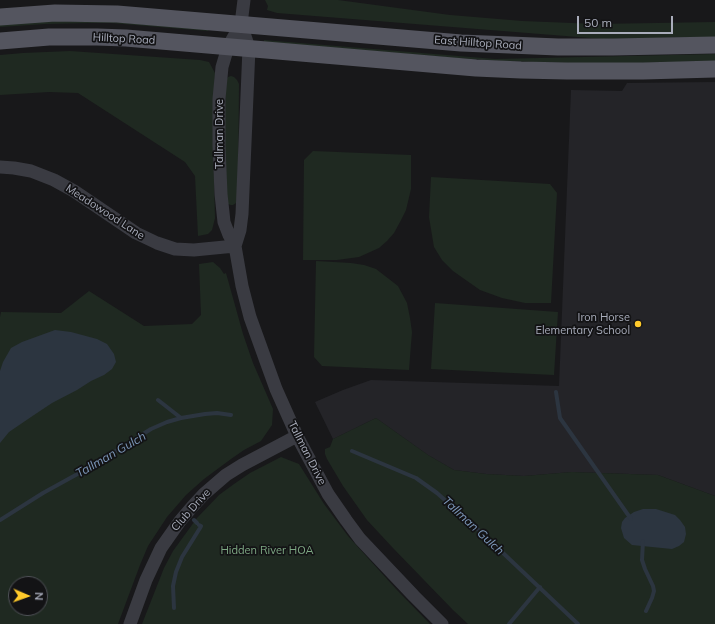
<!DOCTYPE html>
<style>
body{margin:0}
#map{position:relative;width:715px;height:624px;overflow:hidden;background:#18181a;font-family:Mulish,sans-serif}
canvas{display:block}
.north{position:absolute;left:8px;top:576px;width:40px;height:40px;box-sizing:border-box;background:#131315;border:1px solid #4f5157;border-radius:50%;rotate:92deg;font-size:11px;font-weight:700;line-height:16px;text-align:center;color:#a9adbb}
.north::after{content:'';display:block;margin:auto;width:14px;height:18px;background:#ffca2b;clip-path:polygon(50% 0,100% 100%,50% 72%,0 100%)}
.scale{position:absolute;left:577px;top:16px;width:96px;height:18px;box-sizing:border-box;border:2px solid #a9adbb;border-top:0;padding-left:5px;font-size:12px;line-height:14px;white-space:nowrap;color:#a9adbb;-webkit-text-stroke:3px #131315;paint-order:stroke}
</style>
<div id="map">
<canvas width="715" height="624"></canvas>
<div class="north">N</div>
<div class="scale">50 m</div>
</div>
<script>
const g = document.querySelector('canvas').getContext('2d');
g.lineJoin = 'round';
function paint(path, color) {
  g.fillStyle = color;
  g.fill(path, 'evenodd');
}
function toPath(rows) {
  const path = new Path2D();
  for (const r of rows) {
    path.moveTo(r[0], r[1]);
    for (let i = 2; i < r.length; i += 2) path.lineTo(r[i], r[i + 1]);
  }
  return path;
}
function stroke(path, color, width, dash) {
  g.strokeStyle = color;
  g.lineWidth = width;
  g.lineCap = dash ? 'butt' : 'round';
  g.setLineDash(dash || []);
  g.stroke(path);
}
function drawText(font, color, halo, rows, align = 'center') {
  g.font = font + ' Mulish,sans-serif';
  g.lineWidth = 3.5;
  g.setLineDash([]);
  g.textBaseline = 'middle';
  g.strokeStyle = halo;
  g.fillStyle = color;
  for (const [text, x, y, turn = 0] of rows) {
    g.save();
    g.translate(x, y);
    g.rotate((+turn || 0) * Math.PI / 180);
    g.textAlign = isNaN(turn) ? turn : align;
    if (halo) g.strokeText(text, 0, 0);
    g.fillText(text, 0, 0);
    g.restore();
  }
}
paint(toPath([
 [715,82,715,496,658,475,572,472,524,476,486,474,454,470,428,455,376,418,333,439,315,402,343,390,371,380,559,386,571,90,622,91,627,83]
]), '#242428');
paint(toPath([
 [265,0,338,0,450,15,522,21,597,24,715,22,715,37,603,39,277,13,267,10,268,6],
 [45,21,114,22,209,29,208,31,111,23,90,23,45,24,0,27,0,25],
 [264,40,495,59,715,54,715,61,604,64,502,61,456,58,264,42],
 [70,51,200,60,209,62,215,73,213,143,215,218,212,230,208,234,198,236,195,176,185,162,78,93,49,92,0,95,0,55,23,53],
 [231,76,234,77,237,80,239,84,238,193,236,203,233,205,231,205,228,204,223,162,226,80,228,77],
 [313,151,411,155,411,189,406,210,400,222,394,233,387,241,379,248,359,257,337,260,303,260,304,160],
 [431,177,550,184,557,193,551,303,525,303,502,298,480,290,453,271,442,260,434,247,429,217],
 [316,261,351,263,364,265,376,269,398,286,407,303,410,318,412,332,411,344,409,370,322,366,314,357],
 [213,262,220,268,224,274,226,273,243,334,253,363,273,409,272,425,261,441,244,450,231,459,204,479,186,495,167,517,148,546,140,565,118,624,0,624,0,317,1,312,61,313,89,291,144,326,192,324,201,315,199,264],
 [16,584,40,584,40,608,16,608],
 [435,303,558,312,554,375,431,369],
 [376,418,428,455,454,470,486,474,524,476,572,472,658,475,715,496,715,624,468,624,453,610,393,548,367,520,343,486,327,459,325,454,325,449,330,447,333,439],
 [281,457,299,464,324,504,348,536,396,589,430,624,142,624,164,568,173,551,197,518,219,495,234,484,250,473]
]), '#1f2921');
paint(toPath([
 [55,330,71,332,97,339,107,344,114,354,116,362,112,369,104,375,91,381,77,390,52,403,31,417,9,432,0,443,0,371,3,362,11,348,22,342],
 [643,509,656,509,675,515,680,520,685,527,686,534,684,542,679,546,672,549,632,545,624,538,621,528,622,522,625,518,634,512]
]), '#2c3540');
stroke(toPath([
 [556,392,560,418,631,519],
 [158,400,181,418],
 [352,451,416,478,437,493,484,535,578,624],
 [0,520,43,493,92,466,151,429,167,422,181,418,205,414,217,413,231,415],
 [194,520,197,523],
 [643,541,642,560,645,569,653,586,654,591,652,598,646,611],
 [174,608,173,586,176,572,182,557,200,528,201,526,199,525],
 [509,624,540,587]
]), '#2c3540', 4);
stroke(toPath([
 [241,24,228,47,222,67,219,99,219,146,221,194,224,222,229,235,235,246,242,286,250,317,276,389,297,436,328,494,346,520,360,539,414,596,442,624],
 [0,167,14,168,31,171,54,180,74,191,136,233,157,243,175,249,194,250,235,246],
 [235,246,240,230,242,214,249,48,241,24,244,0],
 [130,624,146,580,161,548,180,521,192,507,204,494,226,475,242,465,297,436]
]), '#3a3b42', 13);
stroke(toPath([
 [0,17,55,13,117,14,461,43,510,45,558,47,613,47,715,45],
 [0,41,49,37,97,37,126,38,476,68,521,70,567,71,643,71,715,69]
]), '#54555f', 17);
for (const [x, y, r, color] of [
 [638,324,4,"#ffca2b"]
]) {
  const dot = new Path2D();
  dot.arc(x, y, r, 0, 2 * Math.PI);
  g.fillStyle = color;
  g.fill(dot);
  stroke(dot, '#131315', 1.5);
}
drawText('11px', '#a9adbb', '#131315', [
 ["Hilltop Road",124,39,3],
 ["East Hilltop Road",478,43,4],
 ["Tallman Drive",220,134,-90],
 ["Meadowood Lane",105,212,33],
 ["Tallman Drive",307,453,63],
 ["Club Drive",191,510,-48]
]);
drawText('11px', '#a9adbb', '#131315', [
 ["Iron Horse",630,318],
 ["Elementary School",630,331]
], 'right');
drawText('11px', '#7ea884', '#131315', [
 ["Hidden River HOA",267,551]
]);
drawText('italic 12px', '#7d98ba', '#131315', [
 ["Tallman Gulch",111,455,-30],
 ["Tallman Gulch",473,526,43]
]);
</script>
